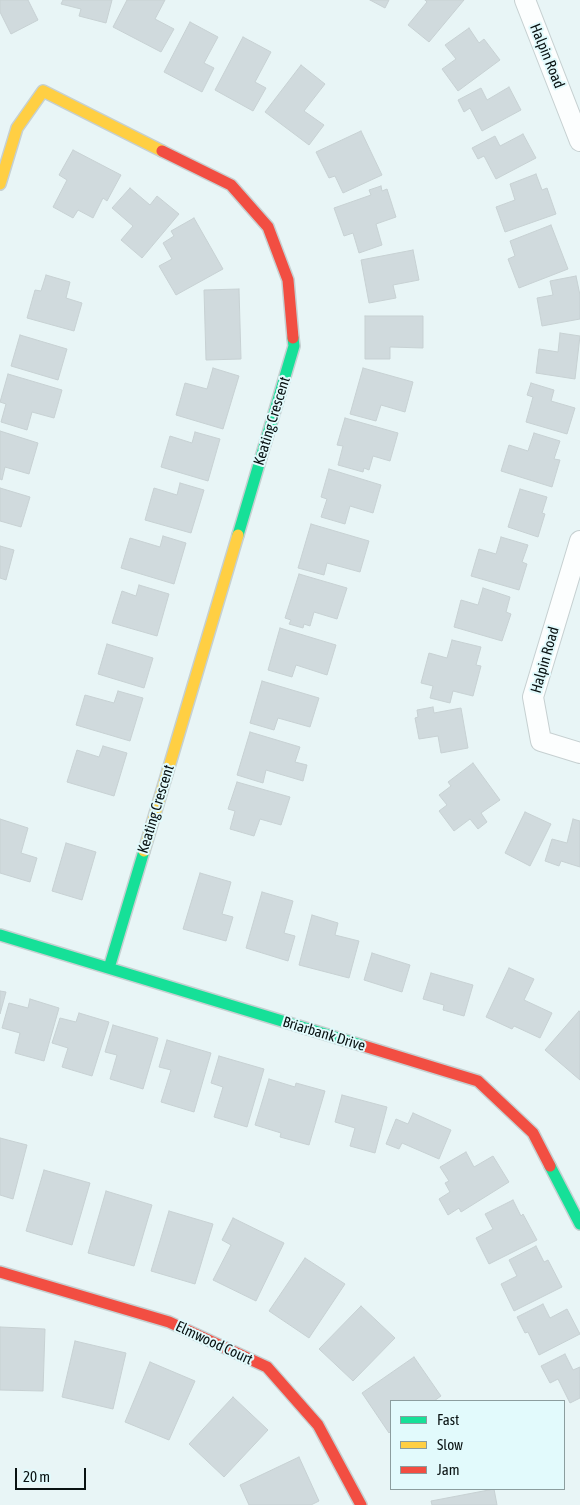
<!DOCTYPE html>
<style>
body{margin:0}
#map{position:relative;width:580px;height:1505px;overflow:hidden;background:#e8f5f6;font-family:"Asap Condensed",sans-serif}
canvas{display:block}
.legend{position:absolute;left:390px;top:1400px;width:175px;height:90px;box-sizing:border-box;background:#e2fafc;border:1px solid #8b9d9e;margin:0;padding:6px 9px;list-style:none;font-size:15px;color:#091212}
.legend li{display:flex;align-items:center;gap:10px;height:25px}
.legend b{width:25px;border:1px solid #8b9d9e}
.scale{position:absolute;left:15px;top:1468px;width:71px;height:22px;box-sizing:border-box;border:2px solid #091212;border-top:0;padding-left:6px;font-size:15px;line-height:18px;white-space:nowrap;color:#091212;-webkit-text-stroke:4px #e2fafc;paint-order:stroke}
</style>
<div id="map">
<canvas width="580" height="1505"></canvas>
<ul class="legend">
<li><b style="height:6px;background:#16e098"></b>Fast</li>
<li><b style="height:6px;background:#ffcf43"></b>Slow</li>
<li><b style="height:6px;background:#f24e42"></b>Jam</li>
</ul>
<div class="scale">20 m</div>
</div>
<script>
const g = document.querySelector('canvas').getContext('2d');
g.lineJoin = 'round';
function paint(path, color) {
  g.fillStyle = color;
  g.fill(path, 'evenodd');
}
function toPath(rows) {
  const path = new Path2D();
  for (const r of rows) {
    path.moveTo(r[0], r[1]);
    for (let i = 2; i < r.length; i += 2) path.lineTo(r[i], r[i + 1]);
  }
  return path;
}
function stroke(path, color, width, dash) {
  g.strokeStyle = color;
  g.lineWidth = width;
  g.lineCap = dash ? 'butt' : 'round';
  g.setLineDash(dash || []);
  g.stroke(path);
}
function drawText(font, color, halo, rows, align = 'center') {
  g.font = font + ' "Asap Condensed",sans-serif';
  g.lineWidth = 4;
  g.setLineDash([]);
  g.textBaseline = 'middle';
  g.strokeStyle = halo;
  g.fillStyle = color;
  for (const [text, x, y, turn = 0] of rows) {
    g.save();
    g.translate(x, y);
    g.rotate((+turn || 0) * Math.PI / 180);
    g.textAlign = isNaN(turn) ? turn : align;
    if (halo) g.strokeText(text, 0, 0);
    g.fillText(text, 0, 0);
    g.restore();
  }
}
const building = toPath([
 [0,0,28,0,38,20,11,34,0,12,0,0],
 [63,0,112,0,106,23,79,16,81,9,61,4,63,0],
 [127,0,165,0,155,19,174,29,161,52,113,27,127,0],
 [370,0,389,0,385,8,370,0],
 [425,0,464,0,429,42,408,25,427,2,425,0],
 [190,22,218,37,204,63,214,68,202,92,164,72,190,22],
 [469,28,479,43,484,39,500,60,458,91,442,69,456,59,445,45,469,28],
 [243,37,271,52,255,82,266,88,253,111,215,90,243,37],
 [301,65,325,84,304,111,324,125,309,145,265,112,301,65],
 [509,87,521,110,482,131,470,108,464,112,458,100,481,88,487,100,509,87],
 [361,131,382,175,343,193,335,176,329,178,316,152,361,131],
 [523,134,536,158,496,179,484,156,478,159,472,148,495,136,500,146,523,134],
 [73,150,121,175,107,201,103,198,93,218,78,210,73,218,53,207,67,180,59,175,73,150],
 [536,174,542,190,547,188,556,214,505,232,496,207,515,200,510,184,536,174],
 [381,186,382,191,387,189,396,217,376,224,382,245,359,253,353,233,344,236,334,208,371,195,369,190,381,186],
 [130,188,150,205,157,196,179,214,142,258,121,240,133,226,112,208,130,188],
 [194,218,223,269,176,295,159,266,172,259,163,243,174,236,171,231,194,218],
 [551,225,568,269,519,288,508,259,515,256,510,241,551,225],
 [413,250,419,280,393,285,396,298,369,303,361,260,413,250],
 [46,275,70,282,66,298,82,303,74,331,27,318,35,290,41,291,46,275],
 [576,276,580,295,580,319,542,326,537,298,553,295,550,281,576,276],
 [239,289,241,359,206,360,204,290,239,289],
 [365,316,423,316,423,348,390,347,390,359,365,359,365,316],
 [560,333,580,336,575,379,536,373,539,349,558,352,560,333],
 [20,335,67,349,58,380,11,366,20,335],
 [213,368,239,376,223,429,176,415,185,383,207,389,213,368],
 [363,368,413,382,405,412,381,405,376,421,350,414,363,368],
 [8,374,62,390,54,418,32,412,27,430,1,422,6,404,0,402,8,374],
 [531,383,554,390,551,401,575,408,567,434,526,422,533,397,527,395,531,383],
 [345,418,398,433,390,461,373,456,369,470,364,468,363,472,338,465,343,446,337,445,345,418],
 [0,431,38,443,29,474,5,467,2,480,0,479,0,431],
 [195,432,220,439,208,481,161,467,170,436,192,443,195,432],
 [534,433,560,441,554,459,560,460,552,487,501,471,509,445,528,451,534,433],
 [329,469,381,485,373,513,350,506,345,524,321,517,327,499,321,497,329,469],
 [180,483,204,490,191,533,145,520,154,488,177,495,180,483],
 [0,488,30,497,21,527,0,521,0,488],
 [520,489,547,497,542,513,545,514,538,537,508,527,520,489],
 [311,524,369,541,360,572,327,563,324,575,298,568,311,524],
 [163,536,186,543,174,584,121,568,130,538,160,547,163,536],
 [501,537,528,545,522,562,527,564,519,590,471,576,479,549,496,554,501,537],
 [0,546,14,550,6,580,0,578,0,546],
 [299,574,347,588,337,619,314,612,310,626,304,624,303,628,289,624,291,620,285,618,299,574],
 [139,585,169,594,157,636,112,623,122,591,136,596,139,585],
 [483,588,510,597,506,612,511,614,502,641,454,627,461,600,478,605,483,588],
 [280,628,336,645,327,675,296,665,292,677,268,670,280,628],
 [452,640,481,647,476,665,481,666,473,696,453,691,450,703,430,698,433,686,421,683,429,653,447,658,452,640],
 [107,644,153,658,144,688,98,674,107,644],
 [262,681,319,698,310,727,278,718,274,730,250,723,262,681],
 [118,691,143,698,130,741,76,725,85,695,114,703,118,691],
 [433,707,434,713,461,708,468,748,441,753,438,736,419,739,415,718,418,717,417,710,433,707],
 [250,732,300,747,295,762,307,765,303,781,266,770,263,783,237,775,250,732],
 [103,746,127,753,114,796,67,782,77,750,99,757,103,746],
 [473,763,500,800,481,813,487,822,478,829,470,819,454,831,439,811,447,805,439,795,451,786,448,782,473,763],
 [237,782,290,797,281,825,260,819,254,836,230,829,235,811,228,809,237,782],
 [525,812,551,824,530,866,505,853,525,812],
 [0,819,28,828,21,853,37,858,30,882,0,873,0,819],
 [573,819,580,821,580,867,561,861,559,866,545,861,552,839,567,843,573,819],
 [66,843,96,852,82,900,52,891,66,843],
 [200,873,231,882,222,914,233,917,226,941,183,929,200,873],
 [262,892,293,901,284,933,295,936,288,961,246,948,262,892],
 [312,915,338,923,335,935,359,941,349,978,299,965,312,915],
 [372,953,410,965,402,992,364,980,372,953],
 [509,968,534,979,524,1000,552,1013,540,1038,514,1026,512,1029,486,1017,509,968],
 [431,973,473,985,464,1016,443,1010,444,1005,423,999,431,973],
 [0,991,6,992,0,1014,0,991],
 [30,999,59,1008,44,1061,15,1053,20,1033,2,1028,9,1003,28,1008,30,999],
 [579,1011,580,1012,580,1080,545,1050,579,1011],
 [79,1013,109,1022,92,1076,62,1067,68,1048,52,1043,60,1018,76,1022,79,1013],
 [113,1025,158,1038,143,1089,110,1079,117,1055,105,1052,113,1025],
 [167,1040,211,1053,194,1112,161,1102,171,1070,159,1067,167,1040],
 [219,1056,264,1069,247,1127,214,1117,223,1087,211,1083,219,1056],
 [269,1079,295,1087,296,1083,325,1091,309,1145,280,1137,281,1133,255,1125,269,1079],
 [342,1095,387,1107,375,1153,350,1146,355,1128,335,1122,342,1095],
 [413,1113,451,1130,439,1159,402,1143,399,1149,386,1144,396,1119,408,1124,413,1113],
 [0,1138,27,1145,13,1199,0,1195,0,1138],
 [466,1152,474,1167,493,1156,509,1182,461,1212,459,1208,448,1215,439,1199,450,1192,445,1183,449,1181,440,1167,466,1152],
 [44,1170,90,1183,72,1245,26,1231,44,1170],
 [106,1191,152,1205,134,1266,88,1253,106,1191],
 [513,1200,521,1216,523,1214,537,1240,489,1264,476,1238,493,1229,485,1214,513,1200],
 [169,1211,213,1224,195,1284,151,1271,169,1211],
 [233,1218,284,1243,256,1301,213,1280,231,1245,222,1240,233,1218],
 [536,1246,544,1262,548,1260,562,1287,514,1311,501,1284,517,1276,509,1260,536,1246],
 [305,1258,345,1284,309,1338,269,1311,305,1258],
 [543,1304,550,1318,567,1309,580,1334,539,1355,528,1332,525,1333,517,1317,543,1304],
 [361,1306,395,1338,353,1381,319,1349,361,1306],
 [0,1327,45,1329,43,1391,0,1390,0,1327],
 [75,1341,126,1353,113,1409,62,1397,75,1341],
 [565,1354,573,1370,580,1367,580,1398,570,1403,558,1379,550,1383,541,1366,565,1354],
 [414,1357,441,1396,434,1401,391,1401,391,1431,389,1433,362,1393,414,1357],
 [150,1362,195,1381,169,1440,125,1422,150,1362],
 [233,1397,268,1430,224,1477,189,1444,233,1397],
 [299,1457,319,1501,311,1505,249,1505,240,1485,299,1457],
 [494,1489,497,1505,432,1505,431,1501,494,1489]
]);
paint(building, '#d0dadd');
stroke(building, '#c7d1d3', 1);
const street = toPath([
 [525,0,580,141],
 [580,541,533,697,541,741,580,753]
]);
const fast = toPath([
 [238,535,294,346,293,338],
 [0,935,364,1046],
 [109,968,144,851],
 [550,1166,580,1224]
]);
const slow = toPath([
 [0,184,17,128,43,91,162,151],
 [144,851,238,535]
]);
const jam = toPath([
 [162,151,231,185,268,227,288,280,293,338],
 [364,1046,478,1081,533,1133,550,1166],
 [0,1272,169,1322,267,1367,318,1425,361,1505]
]);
stroke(street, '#c6d0d1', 22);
stroke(fast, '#c6d0d1', 14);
stroke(slow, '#c6d0d1', 14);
stroke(jam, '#c6d0d1', 14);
stroke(street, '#fcfefe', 20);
stroke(fast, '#16e098', 11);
stroke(slow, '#ffcf43', 11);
stroke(jam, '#f24e42', 11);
drawText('15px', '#091212', '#e2fafc', [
 ["Halpin Road",547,56,68],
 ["Keating Crescent",272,421,-73],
 ["Halpin Road",545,660,-74],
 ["Keating Crescent",156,809,-73],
 ["Briarbank Drive",324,1034,17],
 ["Elmwood Court",214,1343,25]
]);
</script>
